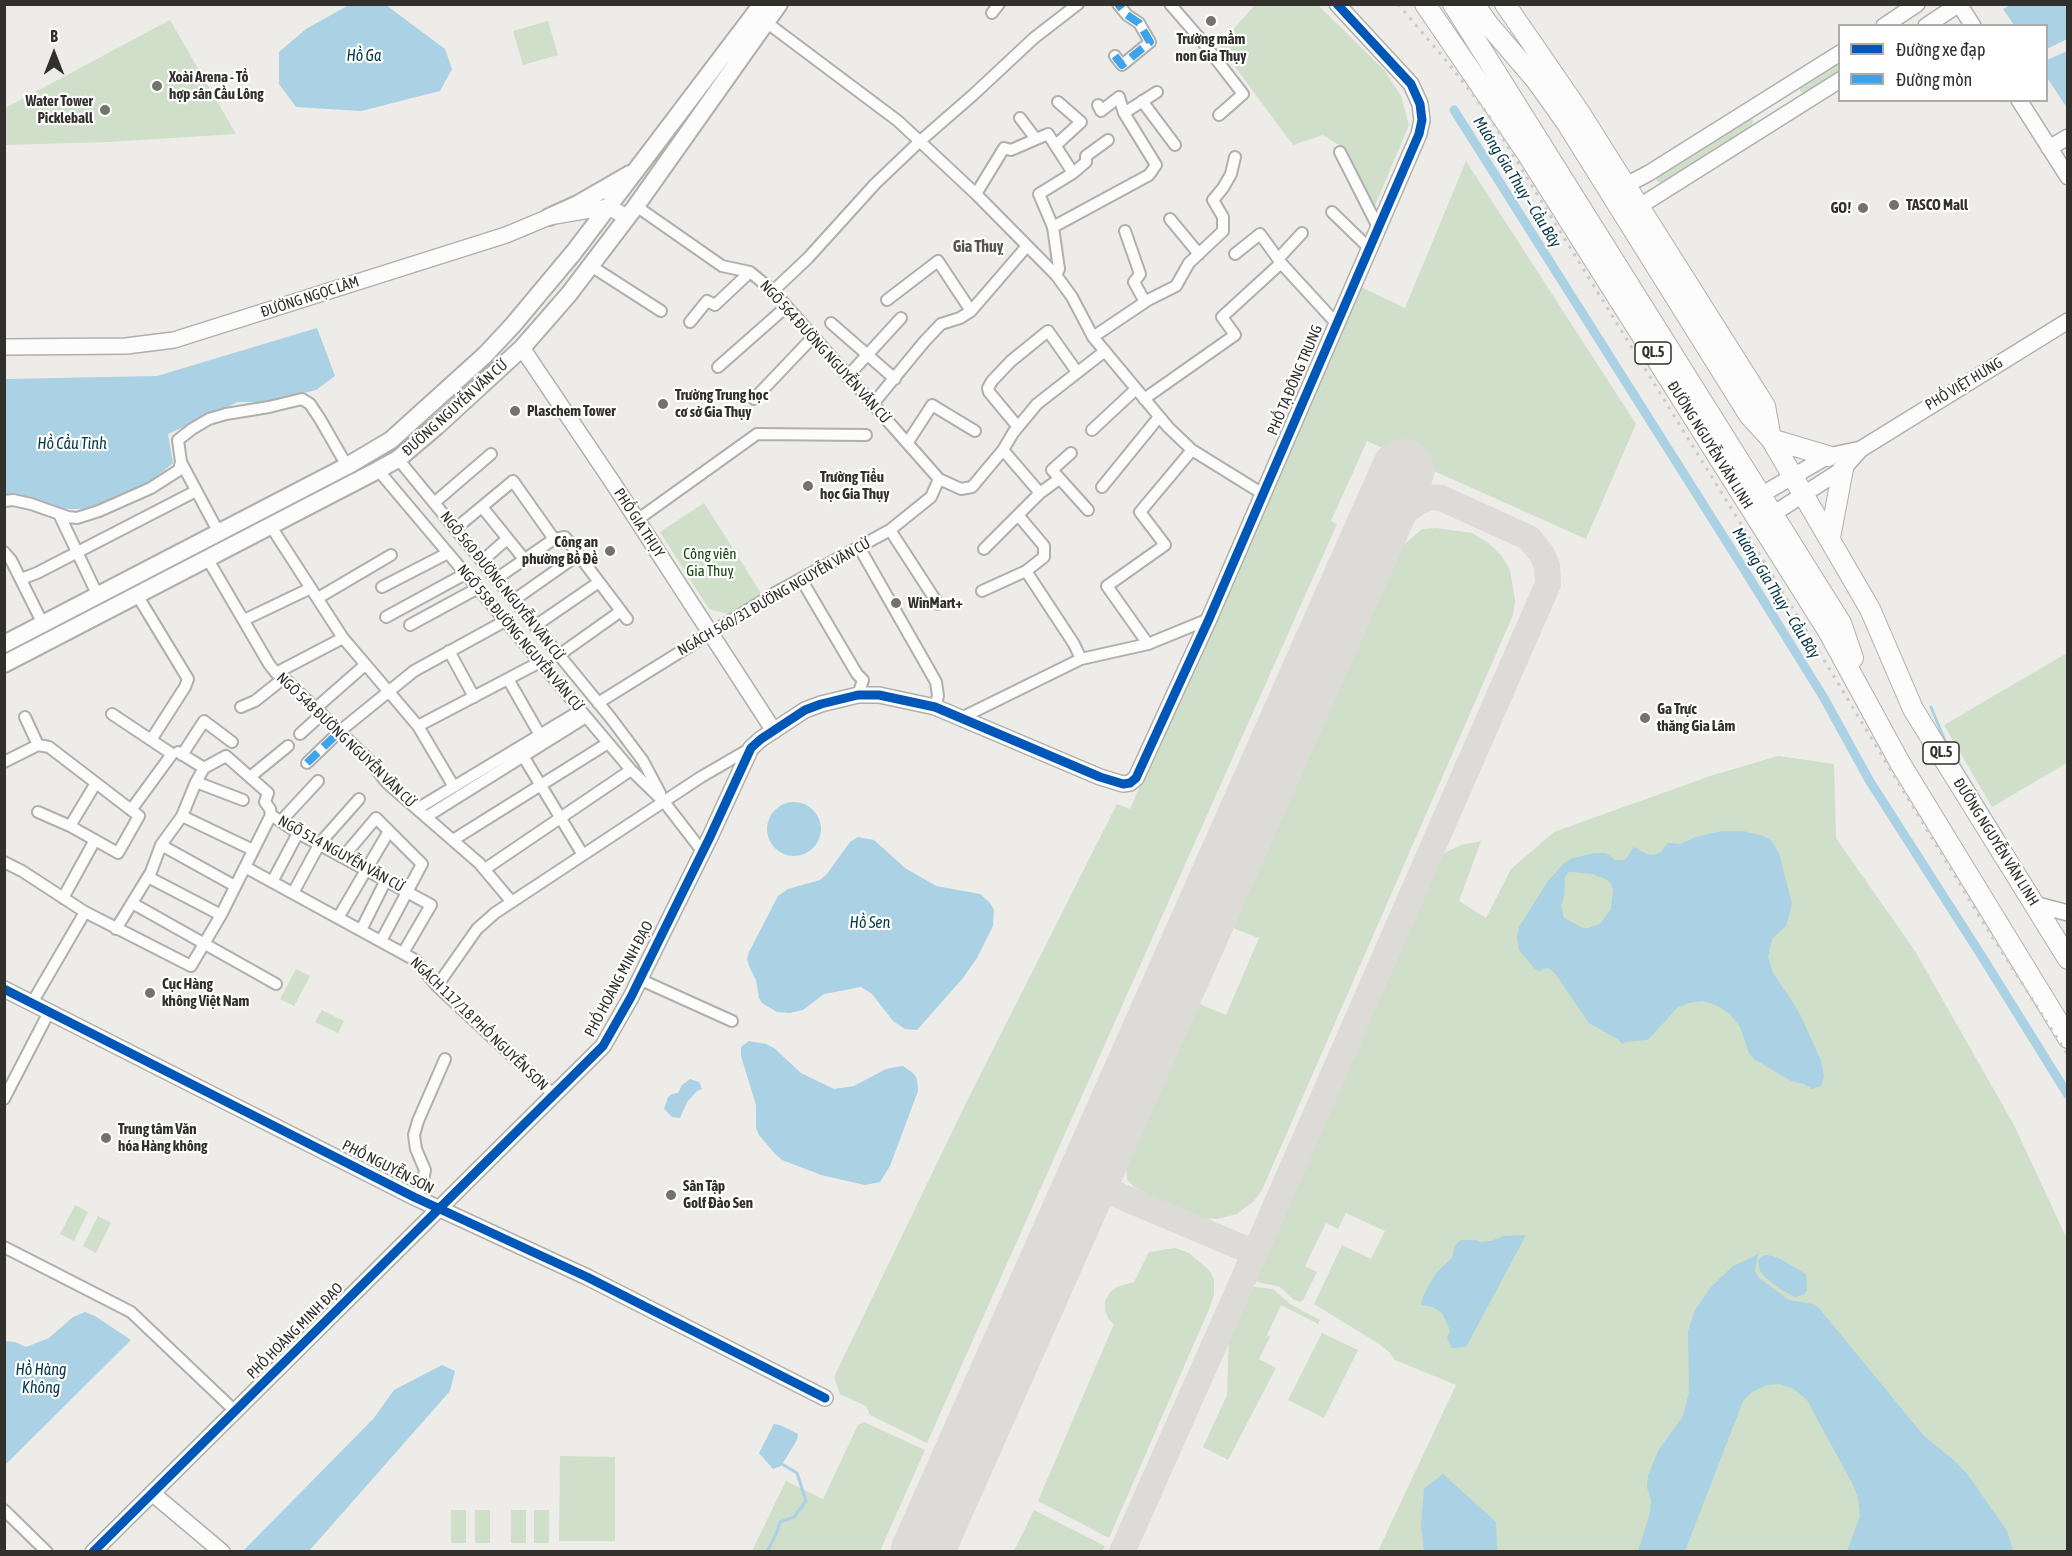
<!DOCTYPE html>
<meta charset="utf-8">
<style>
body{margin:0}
#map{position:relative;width:2072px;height:1556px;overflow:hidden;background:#edece8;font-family:"Asap Condensed",sans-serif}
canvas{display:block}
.frame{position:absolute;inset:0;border:6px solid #31302d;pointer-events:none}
.legend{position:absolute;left:1838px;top:24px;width:210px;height:78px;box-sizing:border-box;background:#fff;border:2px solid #adacab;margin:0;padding:8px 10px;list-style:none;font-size:18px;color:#31302d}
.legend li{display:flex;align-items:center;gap:12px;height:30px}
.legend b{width:30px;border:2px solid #adacab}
.north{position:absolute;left:24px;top:24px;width:60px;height:60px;-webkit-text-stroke:4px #fff;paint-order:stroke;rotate:0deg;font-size:16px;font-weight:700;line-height:24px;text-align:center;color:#31302d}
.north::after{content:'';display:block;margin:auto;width:21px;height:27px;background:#31302d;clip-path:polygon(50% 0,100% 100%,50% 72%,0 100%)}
</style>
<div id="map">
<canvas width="2072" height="1556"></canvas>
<div class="frame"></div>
<ul class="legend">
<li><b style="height:8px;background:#0057b8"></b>Đường xe đạp</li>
<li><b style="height:8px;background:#3ea3eb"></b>Đường mòn</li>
</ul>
<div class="north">B</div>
</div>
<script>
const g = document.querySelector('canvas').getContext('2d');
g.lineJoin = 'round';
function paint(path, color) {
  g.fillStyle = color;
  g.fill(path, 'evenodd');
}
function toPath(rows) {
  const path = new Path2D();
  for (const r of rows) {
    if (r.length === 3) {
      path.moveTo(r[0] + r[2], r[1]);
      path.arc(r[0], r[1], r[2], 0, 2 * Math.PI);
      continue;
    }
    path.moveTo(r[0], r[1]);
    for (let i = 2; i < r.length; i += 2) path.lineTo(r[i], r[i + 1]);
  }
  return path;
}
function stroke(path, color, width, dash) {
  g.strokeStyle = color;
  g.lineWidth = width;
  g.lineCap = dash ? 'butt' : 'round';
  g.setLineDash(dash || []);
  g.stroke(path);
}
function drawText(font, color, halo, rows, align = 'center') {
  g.font = font + ' "Asap Condensed",sans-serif';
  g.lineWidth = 4.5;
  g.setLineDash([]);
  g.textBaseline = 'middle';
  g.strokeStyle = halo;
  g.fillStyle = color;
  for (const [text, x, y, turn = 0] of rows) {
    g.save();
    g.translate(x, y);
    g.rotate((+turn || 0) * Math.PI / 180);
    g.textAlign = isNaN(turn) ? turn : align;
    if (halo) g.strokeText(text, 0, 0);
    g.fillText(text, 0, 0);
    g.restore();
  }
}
paint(toPath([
 [1255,5,1318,5,1385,71,1401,96,1409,125,1374,208,1347,150,1323,135,1293,145,1219,45],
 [170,20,236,134,108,142,5,145,5,108],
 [548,21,558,55,523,65,513,31],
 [1839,59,1839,74,1805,94,1800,91,1800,86],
 [1750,118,1753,121,1751,129,1665,184,1657,181,1656,177],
 [1466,161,1636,424,1586,539,1367,441,1331,521,1337,524,927,1443,870,1415,866,1406,840,1394,834,1377,966,1103,1117,804,1130,809,1361,287,1405,308],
 [704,503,761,593,728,614,709,609,660,532],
 [1436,528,1472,533,1487,542,1501,555,1510,570,1513,587,1515,601,1513,615,1262,1190,1254,1201,1237,1214,1217,1219,1197,1218,1134,1187,1127,1179,1126,1166,1130,1151,1197,1003,1226,1015,1259,938,1230,927,1399,549,1422,529],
 [2067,653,2067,763,1992,807,1944,725],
 [1778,756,1834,764,1836,838,1915,951,2014,1125,2067,1239,2067,1551,1378,1551,1456,1385,1395,1360,1389,1352,1379,1344,1314,1304,1342,1245,1371,1259,1385,1231,1346,1213,1338,1229,1326,1223,1305,1266,1317,1272,1303,1300,1300,1302,1293,1299,1280,1287,1250,1280,1431,863,1442,854,1461,845,1481,841,1459,901,1486,918,1511,869,1554,832,1713,775],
 [296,969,310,976,294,1006,280,999],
 [322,1010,344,1021,338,1033,315,1022],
 [75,1205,88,1212,74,1241,60,1234],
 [98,1216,111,1223,96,1253,83,1246],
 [1175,1248,1189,1253,1209,1270,1214,1279,1214,1294,1210,1307,1109,1538,1038,1501,1114,1324,1109,1320,1105,1310,1105,1301,1110,1292,1117,1287,1134,1282,1149,1252],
 [1247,1286,1273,1289,1290,1304,1320,1320,1318,1324,1281,1305,1267,1335,1270,1337,1259,1359,1276,1368,1228,1460,1203,1447,1227,1395,1229,1334,1233,1318],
 [1322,1333,1358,1350,1324,1418,1288,1400],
 [864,1422,925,1450,880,1551,752,1551,786,1481,823,1499,858,1425],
 [560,1456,615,1457,615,1541,559,1541],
 [451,1510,466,1510,466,1543,451,1543],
 [475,1510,490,1510,490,1543,475,1543],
 [511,1510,526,1510,526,1543,511,1543],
 [534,1510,549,1510,549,1543,534,1543],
 [1034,1510,1105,1546,1102,1551,1014,1551]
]), '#cfdfca');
paint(toPath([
 [356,4,386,5,445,49,452,69,440,91,361,111,296,107,279,84,279,52,306,29,347,6],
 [2013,4,2067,5,2067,39,2047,49,2046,26,2014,25,2003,9],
 [2067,51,2067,108,2046,76,2047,60],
 [317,328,335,376,316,390,267,402,238,402,168,434,173,463,153,480,132,492,88,509,61,509,14,493,5,494,4,379,157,376],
 [794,829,27],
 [1722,831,1743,831,1760,835,1770,839,1779,853,1792,904,1786,926,1772,939,1768,957,1773,973,1799,1012,1821,1061,1824,1076,1821,1086,1812,1089,1804,1084,1791,1081,1754,1059,1749,1053,1740,1027,1730,1014,1716,1005,1703,1001,1688,1003,1677,1008,1648,1040,1625,1042,1622,1044,1619,1040,1589,1023,1554,972,1547,968,1539,971,1535,969,1519,950,1517,937,1519,927,1548,881,1564,863,1573,858,1595,853,1606,853,1615,860,1625,860,1634,847,1647,854,1654,855,1661,852,1668,843,1680,844,1696,837],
 [1569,872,1592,874,1608,880,1611,884,1613,889,1611,909,1600,924,1588,928,1583,928,1564,918,1561,906,1564,897,1565,877],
 [858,837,874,840,905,868,936,886,980,894,990,903,994,910,993,926,977,958,963,978,917,1030,905,1029,893,1021,872,994,861,987,824,994,803,1010,790,1013,777,1012,762,1003,759,998,756,980,749,966,747,959,749,952,778,896,788,889,820,880,827,874,850,842],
 [749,1041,766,1044,774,1048,801,1073,834,1089,854,1086,886,1069,896,1067,903,1066,913,1073,917,1079,918,1091,890,1166,880,1182,865,1185,821,1175,782,1160,776,1155,759,1135,756,1128,756,1105,741,1056,741,1047],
 [690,1079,699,1082,702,1089,697,1091,687,1102,680,1118,672,1117,664,1109,668,1097,672,1094,678,1093,682,1085],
 [1526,1235,1466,1347,1452,1348,1447,1338,1450,1330,1442,1313,1433,1307,1421,1305,1424,1294,1436,1273,1452,1258,1455,1245,1461,1240,1476,1240,1481,1242,1491,1241,1504,1236],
 [1758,1253,1755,1271,1759,1278,1789,1300,1812,1304,1818,1307,1924,1436,1956,1462,1968,1475,2007,1531,2013,1551,1847,1551,1860,1516,1858,1498,1853,1485,1807,1400,1794,1389,1779,1384,1767,1385,1752,1392,1743,1401,1685,1551,1638,1551,1650,1513,1651,1500,1647,1487,1648,1476,1658,1451,1683,1416,1689,1392,1688,1331,1695,1310,1712,1286,1733,1266,1753,1257],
 [1765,1255,1773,1256,1782,1260,1806,1274,1807,1290,1805,1294,1795,1297,1780,1289,1765,1277,1760,1271,1758,1262,1760,1258],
 [85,1312,95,1316,131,1340,5,1465,5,1341,15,1342,26,1347,49,1338,73,1317],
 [442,1365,455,1371,450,1391,309,1551,243,1551,374,1418,394,1390],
 [774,1424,780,1425,798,1434,797,1440,781,1466,773,1469,759,1453],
 [1443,1474,1496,1522,1497,1551,1424,1551,1421,1525,1424,1489]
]), '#aad1e4');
stroke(toPath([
 [1931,707,1945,741,2003,836],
 [767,1552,776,1534,780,1522,794,1517,806,1501,797,1473,782,1464]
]), '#aad1e4', 3);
stroke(toPath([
 [1454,110,1742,566,1824,698,1869,780,1981,955,2068,1095]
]), '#aad1e4', 9);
stroke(toPath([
 [1087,1182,1255,1253],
 [1122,1552,1255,1253,1548,584,1547,566,1542,554,1529,538,1441,498,1428,497,1417,503,1399,516,1368,550]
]), '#dcdbd8', 26);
stroke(toPath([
 [922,1552,1403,470]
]), '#dcdbd8', 63);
const street = toPath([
 [1170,4,1202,41,1243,94,1219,115],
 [992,13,999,4],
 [766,22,898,121,976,194,1056,275,1072,297,1093,337,1168,427,1192,450,1263,494],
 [1115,56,1122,65,1150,42,1139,23,1127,15,1118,4],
 [1142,101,1175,145],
 [1098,105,1101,111,1119,97,1124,113],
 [1020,118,1036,139],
 [1056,145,1081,122,1058,102],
 [1340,152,1378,227],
 [976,194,1004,148,1011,150,1048,134,1073,173],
 [636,206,722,266,750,272,773,291,939,479,961,489,972,487,1003,450,1013,433,1037,404,1105,351],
 [1332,212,1369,248],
 [1170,219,1199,254],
 [1053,227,1039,194,1073,173,1086,162,1086,156,1108,140],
 [1125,231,1140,274,1134,282,1145,302],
 [1235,254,1260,234,1281,263,1336,323],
 [1278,259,1302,233],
 [591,266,661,311],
 [1056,275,1059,269,1053,227,1149,175,1156,165,1124,113,1157,92],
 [773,291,808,258,875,184,919,142,973,95,1034,38,1078,4],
 [887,300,938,261,971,311],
 [690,322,707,301,715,305,750,272],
 [831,323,895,379],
 [1093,337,1148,300,1176,286,1189,263,1223,231,1223,217,1213,200,1223,188,1231,174,1235,157],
 [718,367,786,307],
 [847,377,901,318],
 [754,399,813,337],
 [1144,399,1235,335,1222,317,1281,263],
 [872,405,924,342,941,324,960,318,971,311,1027,246],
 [1018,427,989,392,988,388,992,381,1011,361,1048,331,1077,372],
 [1092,430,1136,389],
 [908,442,932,405,975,431],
 [1003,450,1040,493,1018,515,1044,546,1044,557,1026,571,1074,644,1081,659],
 [1071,453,1052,470,1088,510],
 [398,459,610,717,643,761,660,793],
 [181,462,219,533],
 [378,470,631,770,665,803,702,851],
 [1102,487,1159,417],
 [1040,493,1059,479],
 [4,501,13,500,31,504,68,517,77,518,99,511,151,488,179,470,181,462,178,440,192,429,209,419,226,414,269,407,302,399,310,404,320,419,347,466],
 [434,503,491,454],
 [482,507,524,559],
 [59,514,98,596],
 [637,520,757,434,866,435],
 [270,525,343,638,418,726,454,787],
 [455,529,513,481,554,539,565,537,627,619],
 [890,530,938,604],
 [859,547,936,682,938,696,935,707],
 [984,549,1018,515],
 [4,552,11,560,43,624],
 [207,558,269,664,276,673,284,678,367,758,387,783,479,863,511,901],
 [482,561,507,539],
 [21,579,37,573,196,491],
 [496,579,554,539],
 [801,579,857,674,863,680,858,695],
 [382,587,448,553],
 [982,591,1026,571],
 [137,595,188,679,185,687,151,740],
 [318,598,391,555],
 [514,600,578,555],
 [386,617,465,574],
 [244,620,311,588],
 [410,625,478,588],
 [535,626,599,582],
 [1148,644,1107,586,1165,545,1140,512,1192,450],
 [449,651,474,697],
 [559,655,621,611],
 [276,673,343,638],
 [508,679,540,735],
 [598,703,775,593,890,530,931,497,939,479],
 [241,707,255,701,284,678],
 [316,708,365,665],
 [112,714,172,754],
 [25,717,38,745],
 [961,718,1081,659,1148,644,1209,619],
 [418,726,540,662],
 [300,734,322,714],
 [520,751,583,855],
 [178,752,204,768],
 [182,755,204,721,232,742],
 [4,762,38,745,49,747,139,816,118,853,70,826,38,812],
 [307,763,340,731,414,671,505,621],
 [250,777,288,746],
 [196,782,243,800],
 [417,809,581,710],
 [131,810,172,754],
 [182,816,253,850],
 [426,817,586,717],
 [281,821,318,781],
 [70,826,96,783],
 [453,840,608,743],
 [161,845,235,886],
 [343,857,376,818,422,864,381,941],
 [4,862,22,871,85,912],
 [245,867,415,960,437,986,554,1095],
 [485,869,631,770],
 [148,877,221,915],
 [272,882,298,833],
 [293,893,320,843,359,799],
 [63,898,95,840],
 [132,903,276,984],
 [338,918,389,831],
 [116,929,151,872,161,845,182,816,196,782,204,768,226,756,268,793,265,802,270,809,271,815,298,833,431,905,403,953],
 [361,930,386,880],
 [639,979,732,1021],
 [437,986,477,929,495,913,701,777,751,748],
 [32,1003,85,912,191,966,221,915,271,815],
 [4,1099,49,1012],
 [414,1197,422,1186,425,1170,416,1149,414,1135,418,1121,445,1059],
 [4,1247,131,1312,235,1411],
 [4,1510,47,1552]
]);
const secondary = toPath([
 [1884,26,1917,4],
 [1926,26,1959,4,1973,26],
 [2019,100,2068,177],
 [2049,148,2068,137],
 [1617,190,1649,173,1840,53],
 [1632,211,1840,80],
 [4,347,126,346,174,340,506,235,549,217,608,207,627,217],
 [522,348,613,483,774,731],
 [1761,495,1828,456,1861,449],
 [1773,514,1843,469,1861,449,2068,321],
 [2034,904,2068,913],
 [4,989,414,1197,587,1277,825,1398],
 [152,1493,222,1552],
 [93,1552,603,1046,631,997,709,839,751,748,761,739,805,710,821,704,858,695,879,695,935,707,1100,777,1123,784,1130,783,1136,778,1209,619,1419,134,1422,120,1420,104,1411,84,1337,4]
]);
const primary = toPath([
 [549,217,578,204,630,174],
 [4,644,347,466,391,440,485,355,513,325,574,252,762,4],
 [4,664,378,470,398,459,437,426,522,348,569,294,636,206,779,4]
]);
const highway = toPath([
 [1425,4,1524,149,1828,631,1900,763,2068,1038],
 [1453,4,1841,623,1853,658],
 [1474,4,1488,24,1536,80,1566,122,1749,415,1771,439,1828,456],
 [1505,4,1580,113,1765,406,1771,439,1870,609,1913,709,2068,959],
 [1830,538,1843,469]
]);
stroke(street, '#b0afac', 14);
stroke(secondary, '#b0afac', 18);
stroke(primary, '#b0afac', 20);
stroke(highway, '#b0afac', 22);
stroke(street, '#fcfcfc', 10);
stroke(secondary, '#fcfcfc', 15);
stroke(primary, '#fcfcfc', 16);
stroke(highway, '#fcfcfc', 20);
stroke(toPath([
 [1398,4,1449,64,1487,113,1781,589,1984,924,2068,1055]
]), '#cacac9', 3, [3, 6]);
stroke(toPath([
 [1115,56,1122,65,1150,42,1139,23,1127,15,1118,4],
 [307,763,340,731]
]), '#3ea3eb', 8, [15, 8]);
stroke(toPath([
 [4,989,414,1197,587,1277,825,1398],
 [93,1552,603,1046,631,997,709,839,751,748,761,739,805,710,821,704,858,695,879,695,935,707,1100,777,1123,784,1130,783,1136,778,1209,619,1419,134,1422,120,1420,104,1411,84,1337,4]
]), '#0057b8', 9);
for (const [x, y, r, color] of [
 [1211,21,6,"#73726e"],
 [157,86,6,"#73726e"],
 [105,110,6,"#73726e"],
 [1894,205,6,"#73726e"],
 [1863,208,6,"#73726e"],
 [663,404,6,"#73726e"],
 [515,411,6,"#73726e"],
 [808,486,6,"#73726e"],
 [610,551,6,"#73726e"],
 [896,603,6,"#73726e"],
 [1645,718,6,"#73726e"],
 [150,993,6,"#73726e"],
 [106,1138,6,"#73726e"],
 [671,1195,6,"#73726e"]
]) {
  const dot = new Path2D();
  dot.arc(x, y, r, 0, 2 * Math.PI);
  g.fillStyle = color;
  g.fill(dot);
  stroke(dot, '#fff', 2);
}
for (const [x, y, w] of [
 [1653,353,36],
 [1941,753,36]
]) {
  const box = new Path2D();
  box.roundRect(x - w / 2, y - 11, w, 22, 4.5);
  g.fillStyle = '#fff';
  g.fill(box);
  stroke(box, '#31302d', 1.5);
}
drawText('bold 14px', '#31302d', null, [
 ["QL.5",1653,353],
 ["QL.5",1941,753]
]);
drawText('bold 15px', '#31302d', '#fff', [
 ["Trường mầm",1211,39,"center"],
 ["non Gia Thụy",1211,56,"center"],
 ["Xoài Arena - Tổ",169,77],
 ["hợp sân Cầu Lông",169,94],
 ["Water Tower",93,101,"right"],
 ["Pickleball",93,118,"right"],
 ["TASCO Mall",1906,205],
 ["GO!",1851,208,"right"],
 ["Trường Trung học",675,395],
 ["cơ sở Gia Thụy",675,412],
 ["Plaschem Tower",527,411],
 ["Trường Tiểu",820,477],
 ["học Gia Thụy",820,494],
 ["Công an",598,542,"right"],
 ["phường Bồ Đề",598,559,"right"],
 ["WinMart+",908,603],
 ["Ga Trực",1657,709],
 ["thăng Gia Lâm",1657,726],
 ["Cục Hàng",162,984],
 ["không Việt Nam",162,1001],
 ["Trung tâm Văn",118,1129],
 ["hóa Hàng không",118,1146],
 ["Sân Tập",683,1186],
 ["Golf Đảo Sen",683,1203]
], 'left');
drawText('15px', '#31302d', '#fff', [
 ["ĐƯỜNG NGỌC LÂM",310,297,-18],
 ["NGÕ 564 ĐƯỜNG NGUYỄN VĂN CỪ",825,352,48],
 ["PHỐ TẠ ĐÔNG TRUNG",1295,380,-67],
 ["PHỐ VIỆT HƯNG",1964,384,-31],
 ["ĐƯỜNG NGUYỄN VĂN CỪ",455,408,-42],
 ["ĐƯỜNG NGUYỄN VĂN LINH",1710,445,58],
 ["PHỐ GIA THỤY",639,523,57],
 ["NGÕ 560 ĐƯỜNG NGUYỄN VĂN CỪ",502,586,51],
 ["NGÁCH 560/31 ĐƯỜNG NGUYỄN VĂN CỪ",774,597,-30],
 ["NGÕ 558 ĐƯỜNG NGUYỄN VĂN CỪ",520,638,50],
 ["NGÕ 548 ĐƯỜNG NGUYỄN VĂN CỪ",346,740,44],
 ["ĐƯỜNG NGUYỄN VĂN LINH",1996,842,58],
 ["NGÕ 514 NGUYỄN VĂN CỪ",341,854,29],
 ["PHỐ HOÀNG MINH ĐẠO",619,979,-62],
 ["NGÁCH 117/18 PHỐ NGUYỄN SƠN",479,1024,44],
 ["PHỐ NGUYỄN SƠN",388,1167,27],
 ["PHỐ HOÀNG MINH ĐẠO",295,1331,-45]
]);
drawText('15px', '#14450e', '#fff', [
 ["Công viên",710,554],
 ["Gia Thuỵ",710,571]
]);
drawText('italic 16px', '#05384b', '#fff', [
 ["Hồ Ga",364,56],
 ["Mương Gia Thụy – Cầu Bây",1517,182,58],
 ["Hồ Cầu Tình",72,444],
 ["Mương Gia Thụy – Cầu Bây",1776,593,58],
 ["Hồ Sen",870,923],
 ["Hồ Hàng",41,1370],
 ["Không",41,1388]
]);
drawText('bold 16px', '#56544d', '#fff', [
 ["Gia Thuỵ",978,247]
]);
</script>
